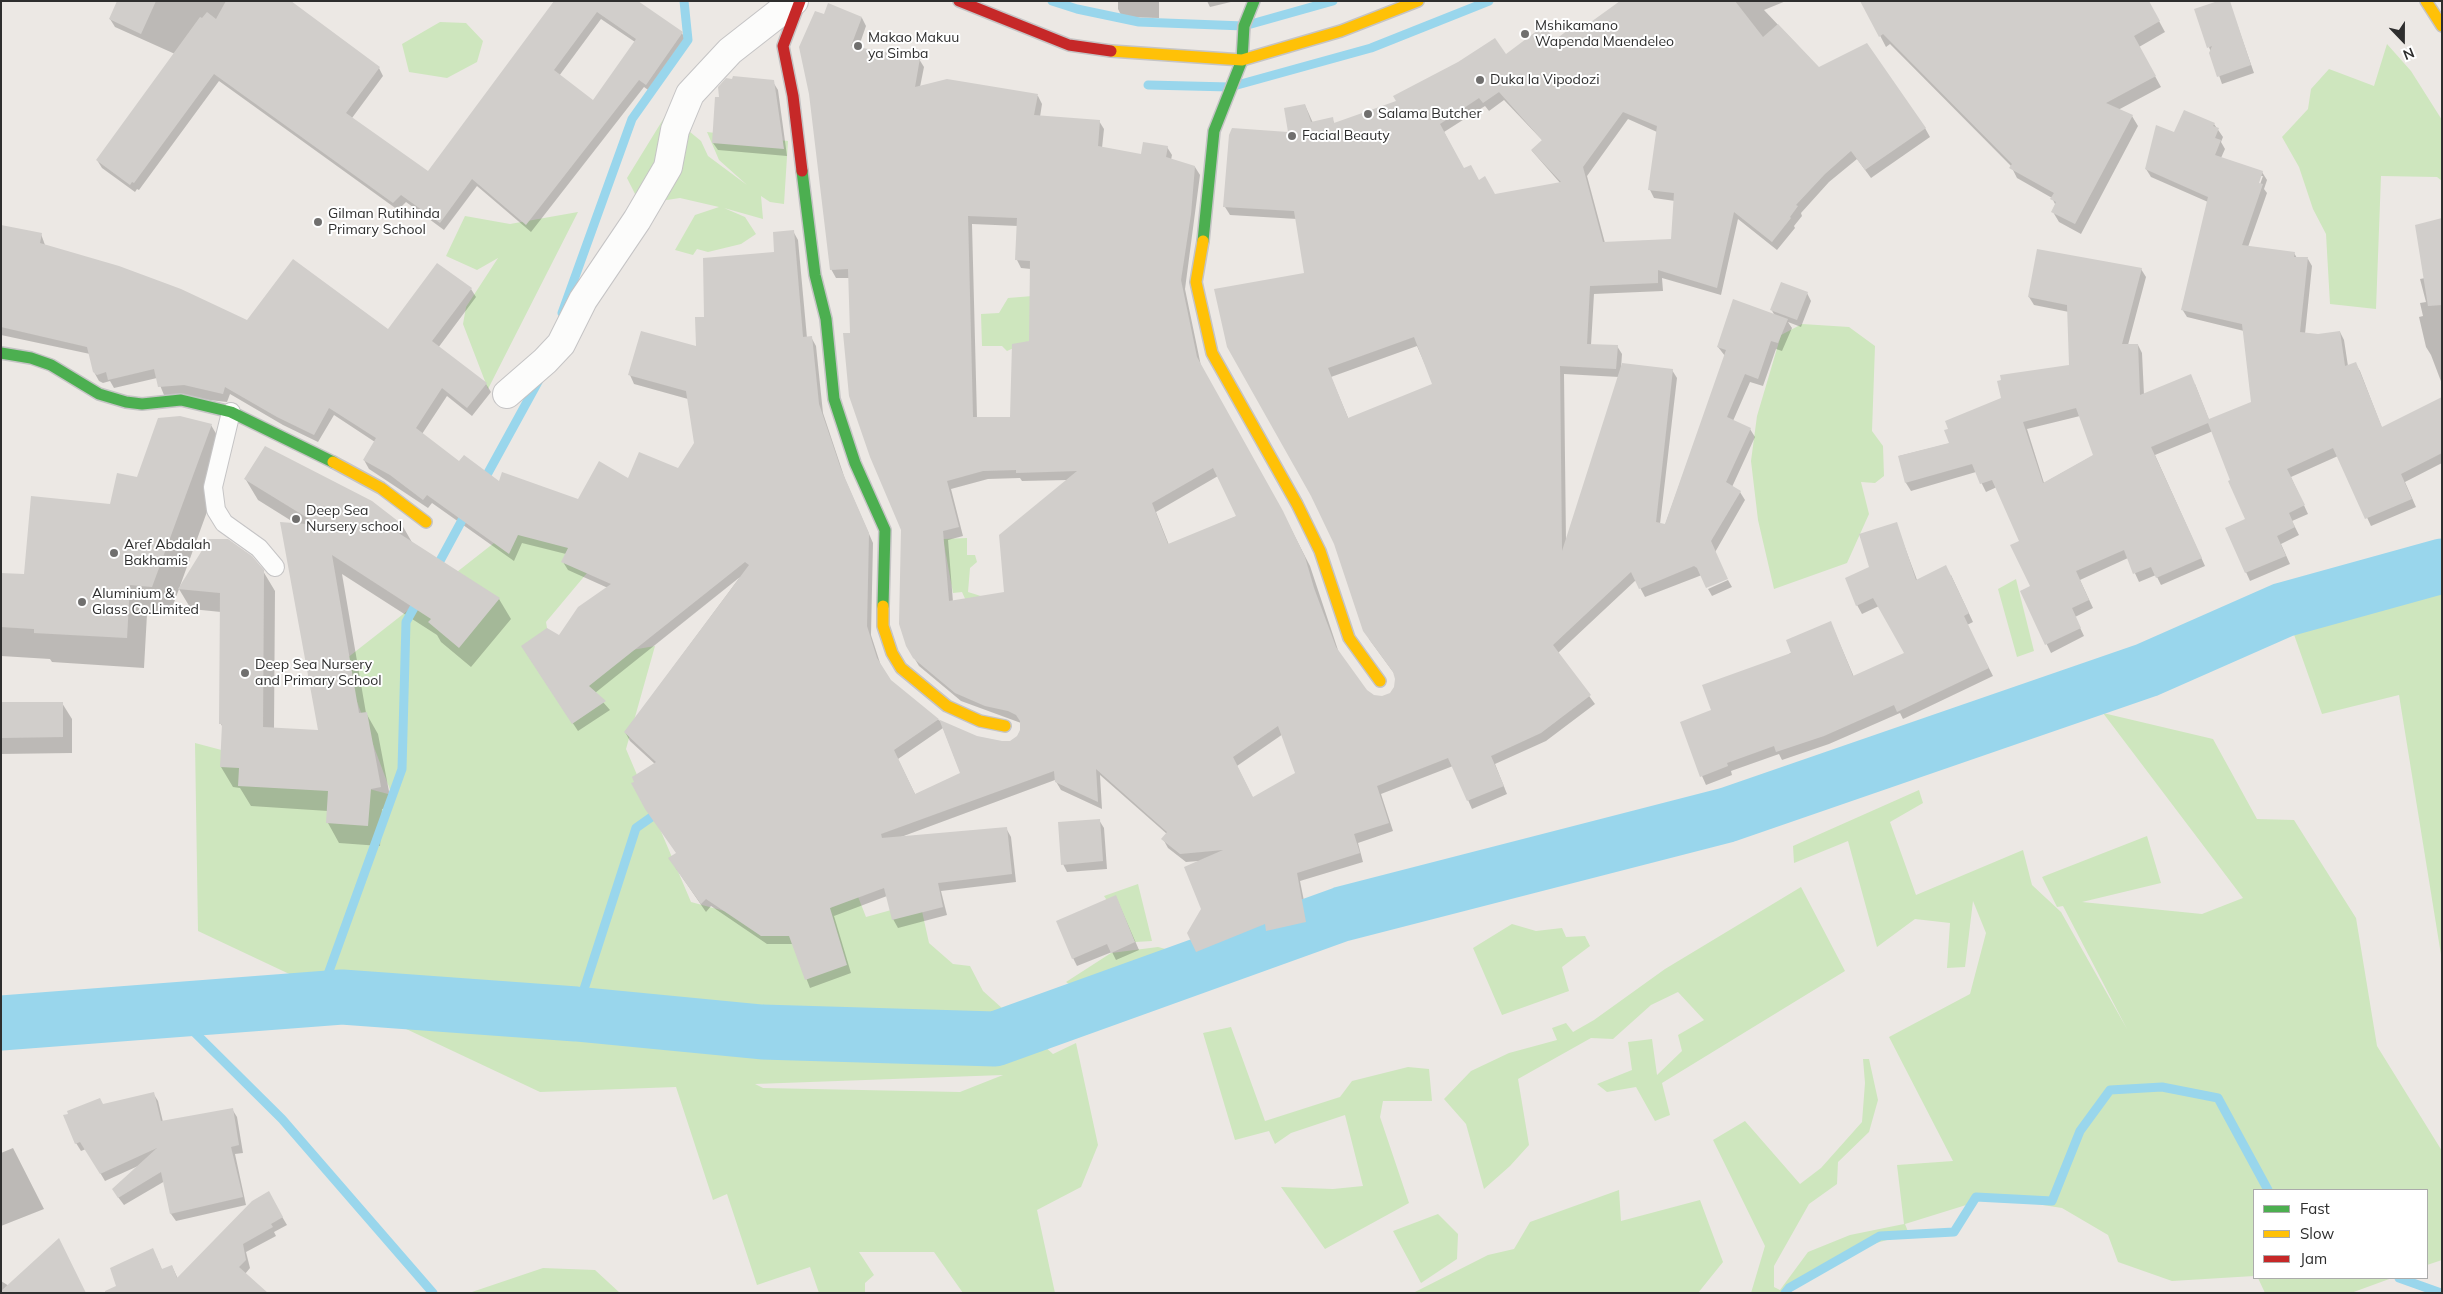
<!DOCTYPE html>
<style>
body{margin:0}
#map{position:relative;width:2443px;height:1294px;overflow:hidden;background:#ece8e4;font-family:Mulish,sans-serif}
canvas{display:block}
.frame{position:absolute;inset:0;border:2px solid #2e2e2e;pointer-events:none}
.legend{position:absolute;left:2253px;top:1189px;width:175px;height:90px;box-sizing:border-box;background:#fff;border:1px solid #ababab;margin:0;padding:6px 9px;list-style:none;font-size:15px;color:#2e2e2e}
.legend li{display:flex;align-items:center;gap:10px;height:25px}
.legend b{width:25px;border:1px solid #ababab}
.north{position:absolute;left:2378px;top:15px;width:50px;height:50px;-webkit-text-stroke:4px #fff;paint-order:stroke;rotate:158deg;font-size:14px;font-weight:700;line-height:20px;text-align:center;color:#2e2e2e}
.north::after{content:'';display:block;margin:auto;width:18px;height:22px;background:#2e2e2e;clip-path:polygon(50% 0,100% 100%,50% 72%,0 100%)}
</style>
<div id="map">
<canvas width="2443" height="1294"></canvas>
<div class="frame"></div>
<ul class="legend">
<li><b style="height:6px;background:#4caf50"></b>Fast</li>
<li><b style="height:6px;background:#ffc107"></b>Slow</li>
<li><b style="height:6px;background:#c62828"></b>Jam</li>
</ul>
<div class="north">N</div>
</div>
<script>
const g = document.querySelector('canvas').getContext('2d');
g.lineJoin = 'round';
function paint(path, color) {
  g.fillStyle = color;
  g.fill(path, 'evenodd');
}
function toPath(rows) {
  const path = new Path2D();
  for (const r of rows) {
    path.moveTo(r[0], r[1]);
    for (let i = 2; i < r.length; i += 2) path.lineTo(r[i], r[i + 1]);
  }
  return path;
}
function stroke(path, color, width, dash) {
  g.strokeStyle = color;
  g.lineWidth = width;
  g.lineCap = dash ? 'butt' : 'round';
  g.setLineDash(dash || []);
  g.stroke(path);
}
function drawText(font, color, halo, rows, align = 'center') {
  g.font = font + ' Mulish,sans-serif';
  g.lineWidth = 4;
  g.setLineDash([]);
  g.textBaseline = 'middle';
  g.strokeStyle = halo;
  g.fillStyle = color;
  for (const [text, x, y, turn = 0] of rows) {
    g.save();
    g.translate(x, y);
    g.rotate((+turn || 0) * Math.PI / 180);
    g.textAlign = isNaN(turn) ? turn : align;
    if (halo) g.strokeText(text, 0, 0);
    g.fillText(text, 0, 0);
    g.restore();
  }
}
paint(toPath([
 [440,22,466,23,483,41,477,62,447,78,409,72,402,44],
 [2387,44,2411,71,2442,120,2442,181,2437,177,2381,176,2376,309,2330,304,2326,234,2313,209,2299,167,2282,137,2308,109,2311,89,2329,69,2374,86],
 [667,113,701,141,708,156,747,185,719,160,707,132,788,141,784,204,770,202,761,196,763,219,724,208,745,217,756,234,741,244,708,252,697,249,693,255,675,250,695,215,719,207,680,198,640,204,627,178],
 [578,212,488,389,463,324,466,307,498,258,477,270,446,256,465,216,510,224],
 [1045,295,1045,334,1007,351,1002,346,982,346,981,314,999,313,1008,298],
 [1802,324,1849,327,1875,346,1872,431,1883,446,1884,476,1875,483,1861,482,1869,514,1847,563,1774,589,1758,520,1751,461,1757,416,1781,335],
 [545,503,587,573,546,622,560,704,602,655,655,646,626,749,691,902,747,917,813,921,855,889,866,917,920,902,929,943,953,964,970,966,983,991,1053,1054,1076,1043,1098,1145,1081,1187,1037,1210,1055,1293,963,1293,934,1252,859,1252,874,1275,865,1283,865,1293,819,1293,810,1267,757,1285,727,1194,713,1200,676,1087,540,1092,198,931,195,743,392,795,342,662],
 [1003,1075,960,1092,763,1088,755,1084],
 [967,538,967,555,975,555,977,562,970,568,968,592,984,597,973,616,962,592,953,593,943,539],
 [2442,575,2442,961,2399,695,2322,714,2291,626],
 [2016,579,2034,651,2017,657,1998,589],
 [2103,713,2213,739,2257,819,2294,820,2356,918,2377,1046,2442,1151,2442,1260,2427,1265,2427,1190,2254,1190,2254,1276,2172,1281,2118,1262,2108,1235,2062,1208,1992,1197,1905,1224,1909,1234,1858,1248,1796,1284,1790,1293,1751,1293,1765,1246,1713,1140,1745,1121,1800,1184,1821,1168,1862,1122,1865,1083,1863,1059,1869,1059,1878,1100,1869,1132,1838,1162,1837,1184,1809,1204,1774,1266,1774,1287,1780,1290,1808,1252,1850,1235,1904,1224,1897,1165,1953,1161,1889,1037,1970,994,1986,933,1973,901,1965,967,1947,968,1950,923,1915,919,1877,947,1848,841,1794,863,1793,846,1919,790,1923,803,1890,822,1916,895,2023,850,2032,885,2061,912,2127,1029,2063,906,2057,907,2042,877,2147,836,2161,883,2082,902,2202,914,2243,898],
 [1138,884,1152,941,1135,942,1104,896],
 [1801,887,1845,971,1662,1083,1670,1115,1655,1121,1636,1087,1607,1092,1597,1084,1632,1070,1628,1042,1652,1039,1657,1075,1682,1051,1678,1035,1704,1020,1678,992,1651,1005,1613,1039,1591,1038,1518,1079,1529,1145,1510,1166,1484,1189,1466,1124,1444,1099,1471,1071,1509,1053,1557,1040,1552,1028,1566,1023,1573,1032,1594,1020,1665,969],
 [1512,924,1536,931,1562,928,1566,937,1585,936,1590,946,1562,967,1569,991,1502,1015,1473,948],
 [1158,947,1203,959,1179,980,1096,1003,1066,982,1111,953],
 [1231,1027,1265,1121,1340,1097,1352,1081,1408,1067,1429,1069,1432,1101,1383,1101,1380,1117,1409,1203,1325,1249,1281,1187,1333,1189,1363,1186,1345,1115,1291,1133,1275,1144,1269,1131,1235,1140,1203,1033],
 [1619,1190,1621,1221,1700,1200,1723,1262,1698,1293,1413,1293,1488,1255,1514,1249,1530,1222],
 [1438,1214,1458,1234,1457,1259,1421,1283,1393,1231],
 [543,1268,595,1270,620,1293,469,1293],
 [2258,1278,2392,1278,2351,1293,2265,1293]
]), '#cee6be');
paint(toPath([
 [118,1,289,1,379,68,383,76,352,118,428,173,555,1,682,33,686,41,651,92,644,87,531,232,477,186,444,230,406,202,398,210,219,81,139,190,137,189,135,192,102,168,97,160,175,54,115,27,110,19],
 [601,19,635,42,593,102,559,76],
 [1118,1,1159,1,1159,18,1122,17,1118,9],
 [1207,1,1235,1,1210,7],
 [1623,1,1786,1,1764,10,1819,68,1925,128,1930,137,1871,178,1857,159,1829,182,1801,213,1802,216,1794,226,1795,228,1777,250,1738,219,1721,295,1662,278,1663,291,1594,294,1591,345,1617,346,1622,354,1621,369,1672,370,1677,378,1660,524,1665,525,1725,356,1718,347,1775,316,1771,309,1807,293,1811,301,1801,327,1788,322,1792,328,1782,351,1776,349,1763,386,1750,382,1733,421,1750,429,1755,437,1732,487,1740,492,1745,500,1702,575,1645,597,1636,580,1558,653,1595,704,1546,741,1495,764,1507,794,1472,809,1453,766,1381,794,1393,831,1358,843,1363,862,1300,881,1310,931,1272,938,1269,933,1202,960,1189,933,1203,909,1199,861,1186,862,1168,848,1163,839,1167,834,1100,775,1102,809,1061,790,1055,780,901,837,1006,828,1011,837,1016,882,941,891,947,915,898,928,893,919,887,896,834,916,851,973,810,988,793,944,767,944,711,906,706,912,675,867,677,854,655,764,630,741,625,732,740,577,595,693,610,710,578,731,527,654,559,637,608,588,568,570,563,562,566,554,522,543,514,561,432,503,428,508,369,469,364,460,375,442,334,415,318,442,283,425,230,394,227,402,164,395,157,378,114,388,110,381,103,383,99,381,94,372,90,354,1,335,1,226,41,234,45,245,247,322,389,331,471,289,476,297,438,348,486,384,491,392,472,416,447,396,422,434,459,463,500,483,579,500,629,480,678,469,695,444,688,399,634,384,630,375,697,348,706,318,775,253,793,231,798,240,807,338,811,337,816,346,823,413,845,479,873,543,871,635,881,666,890,681,940,721,977,738,1002,743,1011,742,1018,737,1021,730,1021,723,961,701,919,666,907,646,902,530,851,334,850,278,836,278,831,269,824,16,862,18,866,26,858,49,919,59,924,67,920,87,1038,96,1042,104,1040,117,1099,121,1104,129,1102,148,1142,156,1167,147,1172,155,1171,160,1195,167,1200,175,1185,289,1201,366,1287,521,1310,566,1339,653,1366,691,1374,697,1382,698,1390,694,1396,687,1396,676,1369,639,1297,219,1230,215,1225,207,1289,133,1305,105,1313,123,1332,119,1335,124,1398,102,1506,56,1577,33],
 [1504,100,1543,141,1532,151,1561,184,1494,195,1464,170,1444,132,1485,106,1489,111],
 [1628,119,1657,132,1650,190,1654,198,1675,201,1672,240,1605,243,1587,176],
 [972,224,1018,226,1017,260,1021,268,1031,269,1030,342,1011,419,977,418],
 [1417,346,1434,385,1349,420,1331,377],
 [1564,374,1619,377,1566,541],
 [1218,476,1237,516,1169,545,1156,512],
 [1020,478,1022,481,1068,480,1005,593,953,602,948,540,963,536,951,489,988,479],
 [943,728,961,774,916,796,898,759],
 [1283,734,1297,773,1253,798,1237,766],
 [1862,1,2148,1,2165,32,2139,47,2161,87,2118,110,2132,116,2138,126,2081,234,2059,222,2053,212,2056,206,2052,198,2017,178,2011,166,1890,44,1886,47],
 [2229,1,2254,73,2222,84,2196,10],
 [773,82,778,90,787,156,718,150,713,143],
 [2214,124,2223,137,2221,142,2225,149,2221,158,2262,172,2267,180,2264,189,2267,193,2248,247,2294,253,2297,258,2308,259,2312,266,2305,334,2318,335,2340,332,2344,340,2348,366,2355,363,2360,371,2382,428,2442,398,2442,463,2405,482,2416,507,2371,526,2338,456,2291,477,2308,514,2292,521,2299,535,2281,544,2290,564,2250,581,2226,528,2247,519,2213,431,2155,455,2205,566,2161,585,2156,575,2139,582,2128,558,2080,580,2093,608,2075,617,2084,636,2051,653,2021,591,2031,587,2021,542,1997,487,1986,492,1976,472,1911,491,1906,483,1899,456,1951,443,2003,399,2071,366,2069,312,2034,305,2029,297,2141,269,2146,277,2128,345,2138,345,2142,353,2144,395,2195,384,2209,420,2252,403,2244,331,2187,317,2182,309,2208,202,2151,177,2146,169,2175,134],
 [2260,176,2263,176,2258,190,2256,189],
 [2080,416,2094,455,2044,483,2027,429],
 [2442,220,2442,384,2431,355,2426,347,2419,317,2423,316,2420,303,2426,302,2420,279,2425,278],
 [211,425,228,454,180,586,263,571,275,591,274,729,319,732,298,525,258,500,246,480,265,447,372,502,402,525,413,544,499,599,511,619,471,667,441,642,437,635,342,574,366,713,378,734,392,807,382,809,380,846,339,843,328,823,328,811,251,806,240,788,233,787,221,767,223,728,221,724,221,612,191,609,179,589,169,616,147,614,144,668,52,662,50,659,1,656,1,574,25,576,111,505,138,478],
 [1896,523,1917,580,1951,575,1973,622,1967,625,1993,676,1903,719,1900,713,1829,744,1782,760,1779,754,1731,771,1732,775,1706,785,1702,776,1712,711,1831,623,1854,677,1906,654,1879,606,1862,614,1857,605,1870,568],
 [1728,580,1732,587,1712,596,1708,589],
 [62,703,72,719,72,753,1,754,1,704],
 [1099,820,1104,828,1107,869,1067,872,1063,864],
 [1116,897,1139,950,1116,960,1112,952,1077,966,1073,958],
 [153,1093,158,1101,163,1122,232,1109,237,1117,243,1153,235,1154,246,1205,176,1221,171,1214,165,1181,124,1205,118,1197,138,1166,105,1181,86,1149,81,1151,76,1143,70,1114],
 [13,1148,44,1209,1,1226,1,1153],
 [268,1193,287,1225,274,1232,276,1236,246,1252,250,1268,245,1274,120,1293,157,1258,162,1270,172,1266,178,1279],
 [1,1281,9,1286,1,1293]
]), '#0003');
stroke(toPath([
 [1052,1,1077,9,1139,22,1244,26,1333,1],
 [1148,85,1230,87,1371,48,1489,1],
 [562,313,632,119,688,40,684,1],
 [483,482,539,380],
 [435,570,467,511],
 [319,999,402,769,406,622,419,599],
 [172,1010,282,1119,433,1293],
 [576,1014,636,828,660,811],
 [2399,1278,2441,1293],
 [1785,1293,1789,1288,1880,1236,1954,1232,1976,1197,2052,1201,2080,1131,2110,1090,2162,1087,2218,1098,2268,1190]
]), '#99d6ec', 9);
stroke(toPath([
 [1,1023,342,997,576,1014,762,1032,995,1039,1342,914,1727,815,2147,670,2283,610,2442,566]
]), '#99d6ec', 55);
paint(toPath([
 [117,1,156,1,141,34,109,19],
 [226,1,291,1,380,67,346,113,428,171,554,1,638,1,683,32,646,85,639,80,526,225,472,179,440,223,401,195,393,203,214,74,134,183,132,182,130,185,96,160,200,17,202,18,207,12,216,19],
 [597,12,636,39,593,100,554,70],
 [1620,1,1735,1,1763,37,1778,24,1819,67,1867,43,1926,128,1865,170,1851,151,1825,174,1796,205,1798,206,1790,217,1791,218,1772,242,1734,212,1717,288,1658,270,1658,283,1590,286,1587,344,1618,345,1616,369,1560,366,1562,551,1622,363,1673,369,1656,522,1665,524,1726,350,1717,347,1733,299,1788,319,1778,343,1771,341,1758,379,1745,374,1727,417,1751,428,1726,482,1741,491,1711,541,1728,579,1706,588,1697,568,1694,566,1639,589,1631,572,1553,645,1591,695,1541,733,1491,756,1504,786,1467,801,1448,758,1377,786,1389,823,1354,834,1360,853,1297,873,1306,922,1266,931,1265,924,1196,952,1187,933,1201,909,1184,867,1223,850,1180,854,1161,839,1167,832,1096,769,1098,802,1055,782,1054,771,881,834,882,838,1007,827,1012,874,938,883,943,907,892,920,884,888,830,908,847,965,805,980,789,936,761,936,706,899,701,904,668,858,676,853,645,809,631,783,634,782,632,777,656,762,624,732,749,565,745,562,589,686,606,701,572,724,521,646,547,628,559,635,578,607,611,584,561,562,568,548,518,535,509,554,427,495,423,500,390,475,363,460,376,438,329,408,314,435,277,417,225,387,223,394,184,385,158,387,154,369,108,380,106,372,97,375,93,372,87,347,1,327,1,225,42,233,40,243,119,266,181,289,247,320,293,259,388,329,437,263,472,288,432,341,487,383,467,408,442,388,416,428,459,461,464,455,499,481,502,472,578,499,599,461,628,478,639,452,678,468,694,443,686,391,628,375,641,331,696,346,695,317,704,317,703,258,774,252,773,232,794,230,803,337,812,336,819,404,841,469,869,533,867,626,877,658,891,680,940,720,977,736,1002,741,1010,741,1017,736,1020,730,1020,721,1016,715,1008,711,985,706,955,693,913,658,906,646,899,624,901,530,870,457,849,396,843,333,850,333,848,269,830,270,809,94,799,47,815,11,824,14,828,3,862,17,851,46,920,58,915,87,947,79,1038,94,1034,115,1100,120,1098,146,1141,154,1143,142,1168,146,1166,157,1195,166,1191,214,1181,280,1197,357,1283,511,1305,557,1314,588,1336,647,1367,690,1374,695,1382,696,1390,693,1394,687,1395,679,1393,672,1363,631,1334,544,1311,496,1227,347,1214,289,1304,273,1294,211,1223,207,1229,135,1232,128,1288,132,1284,108,1305,104,1311,122,1333,117,1334,123,1396,101,1393,96,1458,62,1495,38,1506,54,1538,30,1540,33,1546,28,1555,40,1573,26,1577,32],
 [1499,92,1542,140,1531,150,1561,182,1495,194,1485,176,1479,180,1471,165,1464,168,1440,124,1479,98,1483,103],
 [1623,112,1657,126,1648,190,1674,193,1671,239,1603,242,1583,167],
 [968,216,1017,218,1015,260,1030,261,1029,341,1012,344,1010,417,973,417],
 [1414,337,1432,384,1348,418,1328,368],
 [1213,468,1236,516,1168,544,1152,503],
 [1016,470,1016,473,1077,471,999,535,1004,592,949,601,943,531,959,527,947,481,983,471],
 [939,719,960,773,915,794,894,750],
 [1278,726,1295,773,1253,797,1233,757],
 [1860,1,2149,1,2160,21,2134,36,2156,76,2106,103,2133,115,2075,224,2051,212,2056,202,2050,199,2054,193,2009,168,2012,164,1883,34,1879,37],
 [2218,1,2230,1,2251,65,2217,77,2209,53,2212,46,2207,48,2194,9],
 [733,76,774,80,784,149,712,143,715,97,719,97,718,87,726,78,732,79],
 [2184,110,2215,123,2213,126,2219,128,2215,138,2221,140,2215,155,2263,171,2259,183,2263,184,2242,245,2295,252,2294,257,2308,257,2300,332,2318,334,2340,331,2345,366,2356,362,2382,427,2442,397,2442,453,2401,474,2412,499,2365,519,2333,448,2287,469,2305,505,2289,513,2295,527,2277,536,2286,556,2245,573,2225,528,2245,519,2228,481,2230,480,2208,423,2151,447,2202,558,2156,578,2151,567,2133,574,2124,550,2076,571,2089,600,2072,608,2081,628,2045,645,2020,591,2030,586,2010,545,2019,541,1992,480,1980,484,1972,464,1905,483,1898,456,1949,443,1944,430,1948,429,1945,421,2001,398,1997,381,2001,380,2000,375,2069,365,2067,305,2028,297,2037,249,2142,268,2122,344,2138,344,2140,395,2191,374,2209,419,2251,402,2242,324,2181,310,2208,197,2145,169,2156,125,2174,132],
 [2076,408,2093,455,2043,483,2023,422],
 [2442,218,2442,305,2428,306,2415,225],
 [1781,282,1808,292,1797,320,1770,310],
 [180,416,212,424,152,587,130,585,127,638,34,633,34,629,1,627,1,573,24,574,31,496,110,504,117,473,137,477,158,418],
 [265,446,372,501,403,525,397,532,500,598,459,648,428,622,431,619,332,555,359,713,367,712,381,787,371,789,368,826,326,823,328,791,238,786,239,768,220,767,222,724,219,724,220,593,178,589,209,539,228,539,252,556,264,570,263,727,318,730,280,522,319,525,244,479],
 [1897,522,1916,580,1946,565,1969,613,1964,616,1989,668,1897,712,1894,705,1824,736,1776,752,1774,746,1727,763,1728,766,1700,777,1680,722,1711,710,1702,685,1791,653,1786,640,1831,621,1853,676,1904,653,1873,598,1856,606,1845,578,1869,567,1859,534],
 [1,702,63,702,63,737,1,738],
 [1100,819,1103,861,1061,865,1058,822],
 [1116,895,1135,942,1111,953,1107,944,1072,959,1056,921],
 [154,1092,161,1121,233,1108,239,1145,231,1147,243,1197,170,1214,161,1172,118,1198,112,1189,157,1148,100,1174,80,1142,75,1144,63,1115,68,1114,67,1111,100,1098,103,1104],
 [269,1191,283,1217,271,1224,273,1227,243,1244,246,1260,239,1267,268,1293,105,1293,105,1291,116,1286,110,1268,153,1248,162,1269,172,1265,177,1278,252,1201],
 [59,1238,86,1293,1,1293,1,1291]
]), '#d1cecb');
const lane = toPath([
 [231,412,213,487,216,510,224,523,259,548,275,567]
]);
const street = toPath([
 [507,394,545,361,561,344,583,300,637,220,668,167,675,130,690,94,730,51,794,1]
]);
const fast = toPath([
 [802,171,815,275,826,319,834,399,855,463,885,530,883,606],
 [1203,241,1214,131,1242,60,1244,26,1254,1],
 [1,353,31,358,51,365,99,394,126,402,142,404,181,400,231,412,333,462]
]);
const slow = toPath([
 [2426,1,2442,26],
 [1111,51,1242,60,1341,31,1418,1],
 [1203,241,1196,282,1212,353,1297,504,1320,551,1349,638,1380,681],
 [333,462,381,488,426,522],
 [883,606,883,626,892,653,901,668,947,706,980,721,1005,726]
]);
const jam = toPath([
 [800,1,783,46,793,96,802,171],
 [959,1,1069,45,1111,51]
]);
stroke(lane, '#c5c4c5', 20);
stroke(street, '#c5c4c5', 30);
stroke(fast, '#c5c4c5', 14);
stroke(slow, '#c5c4c5', 14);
stroke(jam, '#c5c4c5', 14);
stroke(lane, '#fcfcfb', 18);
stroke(street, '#fcfcfb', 28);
stroke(fast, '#4caf50', 11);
stroke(slow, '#ffc107', 11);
stroke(jam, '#c62828', 11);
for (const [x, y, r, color] of [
 [1525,34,5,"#706f6e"],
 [858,46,5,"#706f6e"],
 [1480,80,5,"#706f6e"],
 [1368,114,5,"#706f6e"],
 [1292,136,5,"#706f6e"],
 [318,222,5,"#706f6e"],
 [296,519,5,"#706f6e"],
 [114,553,5,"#706f6e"],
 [82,602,5,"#706f6e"],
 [245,673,5,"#706f6e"]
]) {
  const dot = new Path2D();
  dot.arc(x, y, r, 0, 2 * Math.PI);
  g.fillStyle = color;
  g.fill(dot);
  stroke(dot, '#fff', 2);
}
drawText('14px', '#2e2e2e', '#fff', [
 ["Mshikamano",1535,26],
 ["Wapenda Maendeleo",1535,42],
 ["Makao Makuu",868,38],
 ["ya Simba",868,54],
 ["Duka la Vipodozi",1490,80],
 ["Salama Butcher",1378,114],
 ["Facial Beauty",1302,136],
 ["Gilman Rutihinda",328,214],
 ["Primary School",328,230],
 ["Deep Sea",306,511],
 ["Nursery school",306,527],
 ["Aref Abdalah",124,545],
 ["Bakhamis",124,561],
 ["Aluminium &",92,594],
 ["Glass Co.Limited",92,610],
 ["Deep Sea Nursery",255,665],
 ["and Primary School",255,681]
], 'left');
</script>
